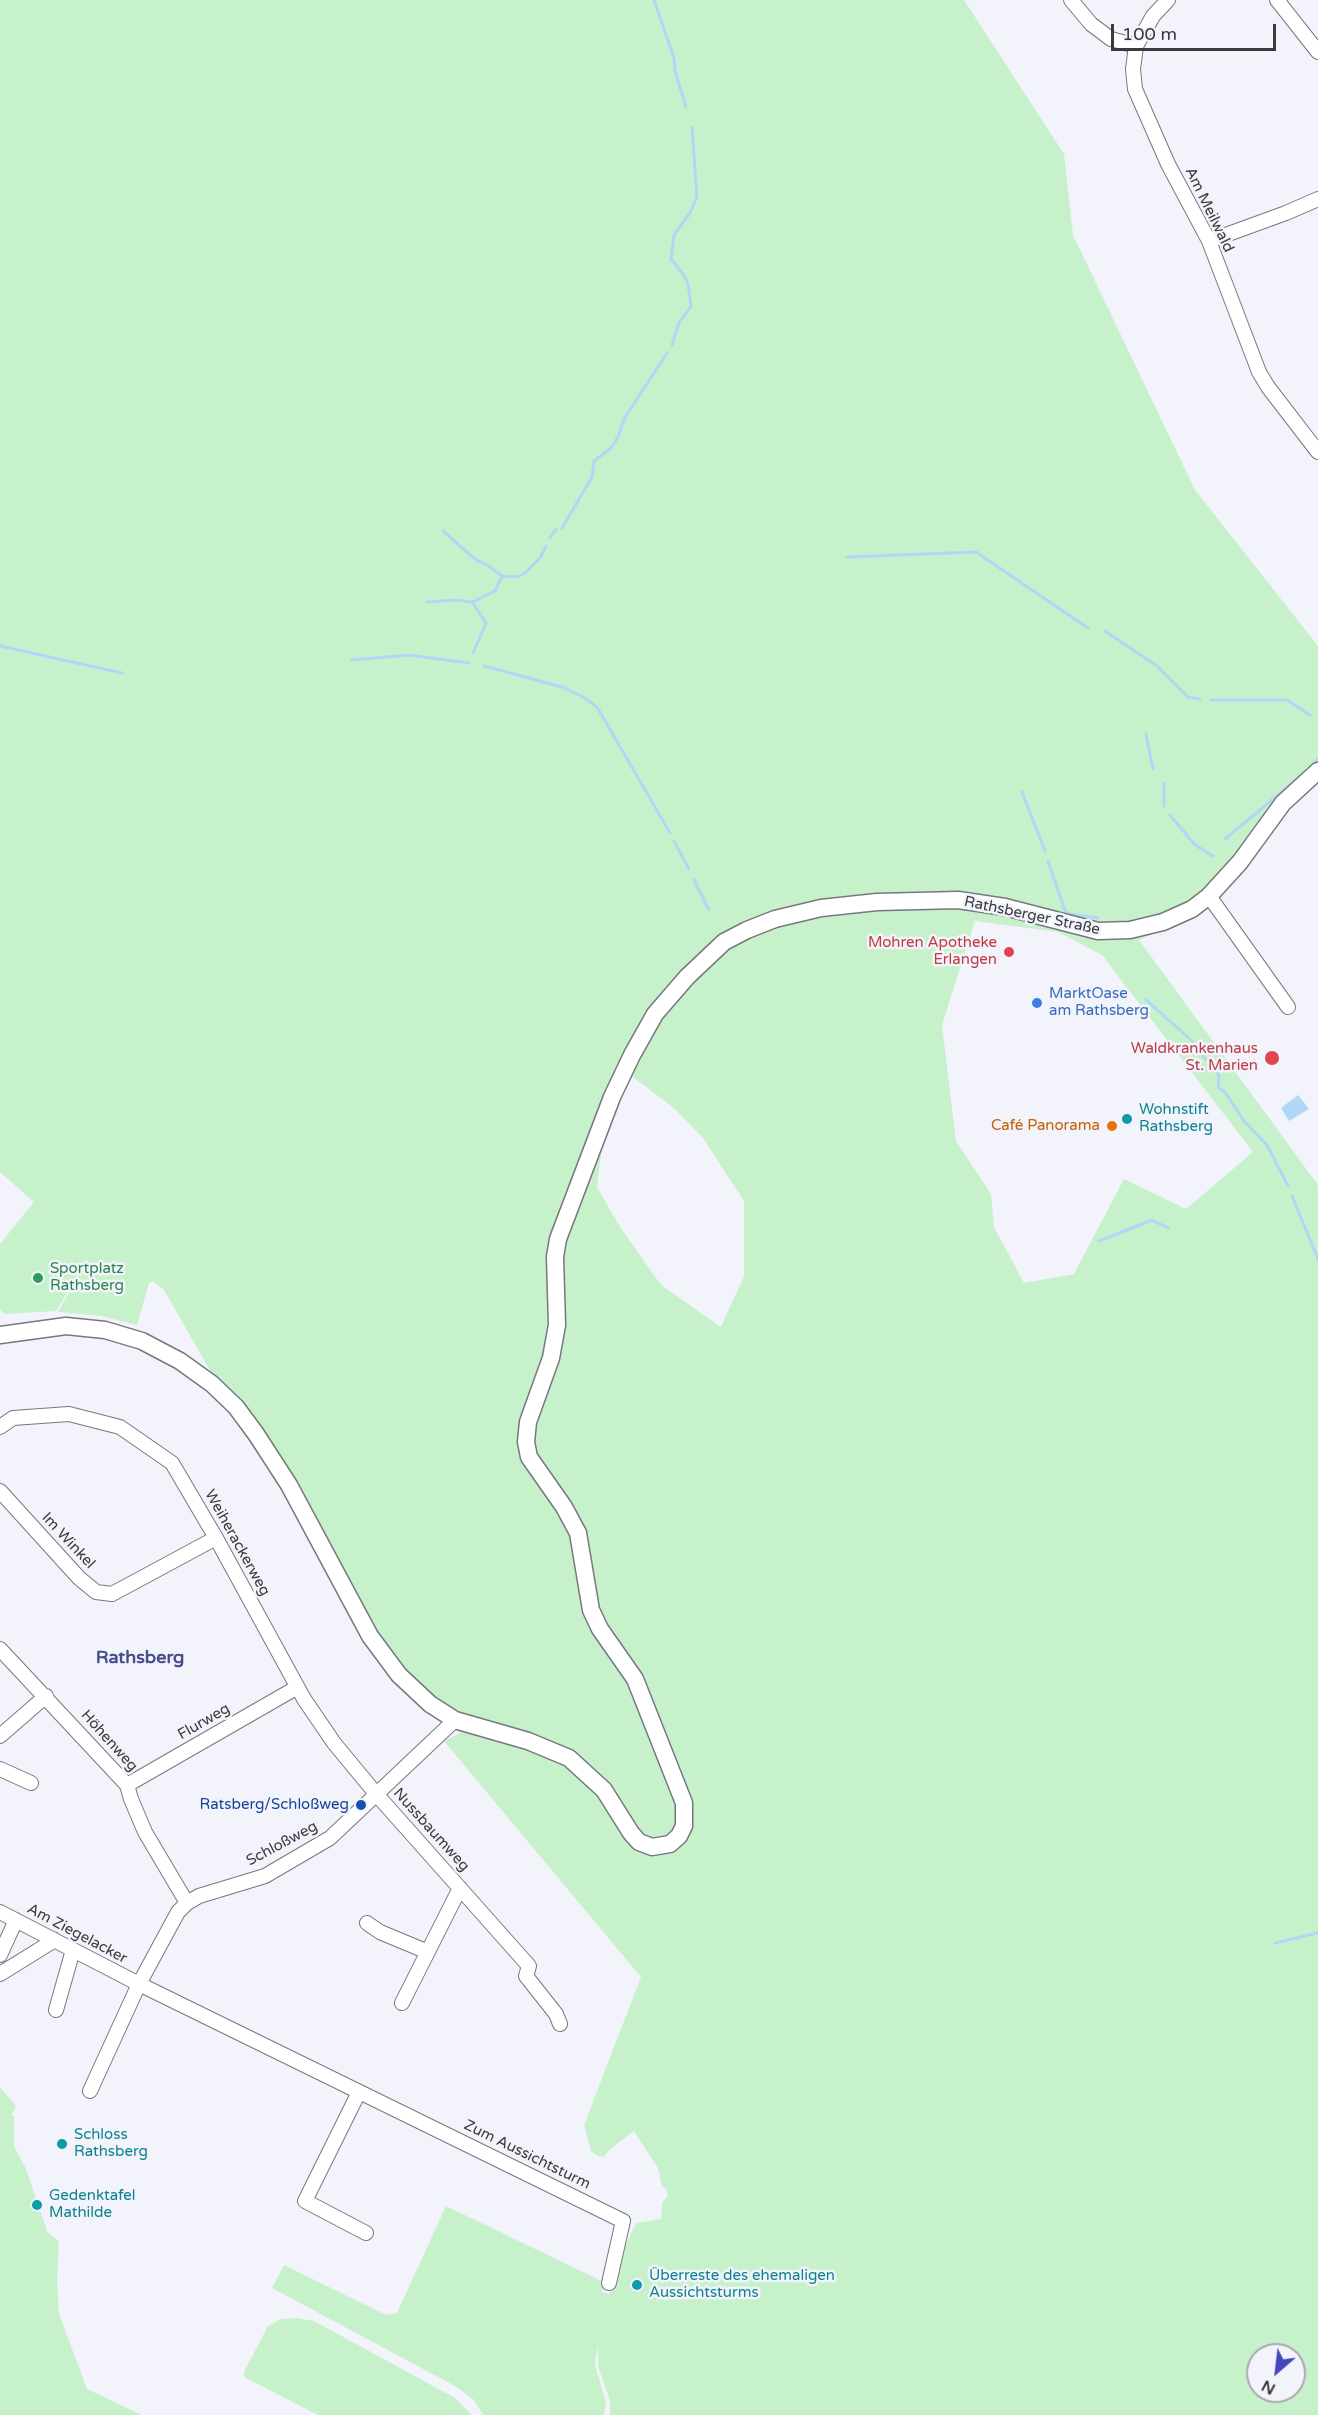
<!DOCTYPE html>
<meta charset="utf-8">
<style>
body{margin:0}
#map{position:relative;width:1318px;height:2415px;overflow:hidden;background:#f2f3fb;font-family:"Varela Round",sans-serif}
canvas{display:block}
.north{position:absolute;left:1246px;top:2343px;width:60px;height:60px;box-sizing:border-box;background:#f2f3fb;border:2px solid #a9a9af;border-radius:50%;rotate:208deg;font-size:16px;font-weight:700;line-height:24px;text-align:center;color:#3b3b3e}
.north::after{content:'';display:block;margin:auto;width:21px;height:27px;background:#4647bd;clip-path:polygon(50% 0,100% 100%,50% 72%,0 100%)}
.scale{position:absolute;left:1111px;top:24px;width:165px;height:27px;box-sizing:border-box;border:3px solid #3b3b3e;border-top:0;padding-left:8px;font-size:18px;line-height:21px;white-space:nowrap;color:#3b3b3e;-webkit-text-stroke:4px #f2f3fb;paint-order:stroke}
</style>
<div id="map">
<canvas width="1318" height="2415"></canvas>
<div class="north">N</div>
<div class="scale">100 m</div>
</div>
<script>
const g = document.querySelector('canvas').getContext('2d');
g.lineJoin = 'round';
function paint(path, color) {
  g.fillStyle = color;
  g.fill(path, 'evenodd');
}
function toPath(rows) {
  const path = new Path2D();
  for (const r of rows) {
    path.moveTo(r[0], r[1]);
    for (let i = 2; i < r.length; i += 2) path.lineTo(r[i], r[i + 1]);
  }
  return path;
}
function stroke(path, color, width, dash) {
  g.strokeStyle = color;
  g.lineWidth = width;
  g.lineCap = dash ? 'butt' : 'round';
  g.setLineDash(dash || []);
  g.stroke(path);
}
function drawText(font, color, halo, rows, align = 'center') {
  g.font = font + ' "Varela Round",sans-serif';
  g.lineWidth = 5;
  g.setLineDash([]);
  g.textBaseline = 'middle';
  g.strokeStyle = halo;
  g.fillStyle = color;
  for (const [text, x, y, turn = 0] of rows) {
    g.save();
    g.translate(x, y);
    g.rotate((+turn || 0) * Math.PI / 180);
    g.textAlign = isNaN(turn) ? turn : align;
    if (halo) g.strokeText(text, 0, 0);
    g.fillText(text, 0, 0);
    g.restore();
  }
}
paint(toPath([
 [0,0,964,0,1064,154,1073,235,1195,490,1318,646,1318,777,1299,793,1253,850,1162,929,1139,940,1318,1185,1318,2415,610,2415,610,2401,598,2366,598,2345,595,2365,606,2402,604,2415,483,2415,474,2400,455,2386,272,2288,284,2265,386,2315,397,2313,446,2206,608,2284,601,2292,609,2294,615,2267,636,2223,661,2219,662,2203,667,2197,667,2190,662,2186,658,2168,634,2131,609,2150,604,2157,598,2156,591,2151,584,2125,641,1977,444,1741,459,1734,461,1715,447,1707,417,1681,376,1634,215,1379,164,1290,153,1281,149,1283,137,1325,102,1316,58,1312,92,1252,56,1311,5,1314,0,1310,0,1244,34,1202,0,1172],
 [975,921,1058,932,1102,955,1253,1152,1186,1209,1124,1179,1074,1274,1024,1283,994,1227,991,1194,956,1141,942,1025],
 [632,1076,675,1109,703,1138,744,1201,744,1276,721,1327,661,1285,620,1227,597,1187,603,1136,629,1077],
 [1258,2355,1294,2355,1294,2391,1258,2391],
 [0,2087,16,2106,11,2115,14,2116,14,2146,26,2169,47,2231,59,2242,57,2280,59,2314,87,2389,142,2415,0,2415],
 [296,2318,314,2321,455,2398,472,2415,318,2415,246,2378,243,2374,268,2326,281,2319]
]), '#c7f1ca');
paint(toPath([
 [1298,1095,1309,1109,1289,1121,1281,1108]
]), '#b1d7f7');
stroke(toPath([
 [654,0,674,58,675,71,686,107],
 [672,345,679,323,691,306,688,284,684,275,671,259,674,235,690,213,697,197,692,128],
 [562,528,592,477,594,461,611,448,618,437,624,419,667,353],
 [443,531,476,560,487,565,501,575],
 [550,538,556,529],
 [847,557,976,552,1088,628],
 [427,602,455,600,472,602],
 [1105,631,1157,666,1188,697,1200,699],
 [0,646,122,673],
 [473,653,486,623,472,602,495,591,502,576,517,577,525,573,540,558,546,546],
 [351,660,409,655,469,663],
 [484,666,562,687,583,697,597,707,670,833],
 [1211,700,1287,700,1310,715],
 [1146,734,1153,769],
 [1311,767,1318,759],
 [1164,783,1164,806],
 [1022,792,1045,851],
 [1170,815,1195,845,1213,856],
 [1225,839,1302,775],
 [674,841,689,869],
 [1048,861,1065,911,1070,914,1098,918],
 [694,880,709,910],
 [1145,999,1201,1049,1204,1058,1211,1062,1219,1076,1218,1087,1225,1092,1244,1121,1267,1145,1288,1186],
 [1292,1196,1318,1259],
 [1099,1241,1152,1220,1168,1228],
 [1275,1943,1318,1933]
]), '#b1d7f7', 3);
const minor = toPath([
 [1071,0,1091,24,1111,39,1136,46],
 [1168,0,1153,16,1136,46,1133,69,1135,89,1168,164,1209,241,1259,372,1268,387,1318,452],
 [1277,0,1318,52],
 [1209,241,1286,213,1318,199],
 [1209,896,1288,1007],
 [0,1427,13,1418,69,1414,120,1427,172,1463,216,1538,304,1699,334,1743,377,1795,529,1966,526,1976,556,2014,560,2024],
 [0,1491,79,1578,96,1592,112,1594,216,1538],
 [0,1649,127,1785,131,1799,145,1832,187,1903],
 [0,1736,46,1696],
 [0,1769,31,1783],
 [127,1785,296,1688],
 [0,1912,139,1984,623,2221,609,2283],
 [367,1923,380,1932,428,1952],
 [0,1955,16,1920],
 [0,1974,50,1943,53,1939],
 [402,2003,460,1888],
 [56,2010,73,1950],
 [90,2091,139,1984,178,1912,187,1903,199,1896,265,1876,330,1838,455,1720],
 [359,2092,305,2201,366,2233]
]);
const tertiary = toPath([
 [0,1335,66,1326,105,1330,142,1341,180,1361,212,1384,236,1407,256,1434,289,1485,370,1636,399,1675,430,1704,455,1720,528,1741,569,1758,604,1790,631,1833,639,1842,652,1847,670,1844,679,1836,684,1826,684,1803,635,1679,600,1629,591,1610,578,1533,564,1507,529,1457,526,1442,528,1422,551,1358,557,1325,555,1257,558,1239,612,1097,632,1055,655,1014,687,977,724,942,747,930,775,919,821,908,877,902,958,900,1005,907,1098,931,1130,930,1163,922,1192,909,1209,896,1240,862,1283,803,1318,771]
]);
stroke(minor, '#77787f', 16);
stroke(tertiary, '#77787f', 19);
stroke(minor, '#fff', 14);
stroke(tertiary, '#fff', 16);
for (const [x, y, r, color] of [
 [1009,952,6,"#e0444e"],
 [1037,1003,6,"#3f7fe0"],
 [1272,1058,8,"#e0444e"],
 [1127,1119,6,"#0f9aa8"],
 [1112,1126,6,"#e8710a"],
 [38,1278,6,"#2e9e5b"],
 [361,1805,6,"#1a4fb4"],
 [62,2144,6,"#0f9aa8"],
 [37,2205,6,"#0f9aa8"],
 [637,2285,6,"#0f9aa8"]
]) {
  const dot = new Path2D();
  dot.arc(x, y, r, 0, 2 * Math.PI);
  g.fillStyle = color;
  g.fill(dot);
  stroke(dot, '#f2f3fb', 2);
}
drawText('15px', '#3b3b3e', '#f2f3fb', [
 ["Am Meilwald",1209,210,64],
 ["Rathsberger Straße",1032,916,12],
 ["Im Winkel",68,1541,47],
 ["Weiherackerweg",237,1543,61],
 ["Flurweg",204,1722,-30],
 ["Höhenweg",109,1741,48],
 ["Nussbaumweg",431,1830,48],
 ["Schloßweg",282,1844,-28],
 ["Am Ziegelacker",77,1934,28],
 ["Zum Aussichtsturm",527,2155,26]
]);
drawText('15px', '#be3a42', '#f2f3fb', [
 ["Mohren Apotheke",997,943],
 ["Erlangen",997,960],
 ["Waldkrankenhaus",1258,1049],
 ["St. Marien",1258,1066]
], 'right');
drawText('15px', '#366cbe', '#f2f3fb', [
 ["MarktOase",1049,994],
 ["am Rathsberg",1049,1011]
], 'left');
drawText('15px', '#0d838f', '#f2f3fb', [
 ["Wohnstift",1139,1110],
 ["Rathsberg",1139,1127],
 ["Schloss",74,2135],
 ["Rathsberg",74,2152],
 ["Gedenktafel",49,2196],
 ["Mathilde",49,2213],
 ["Überreste des ehemaligen",649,2276],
 ["Aussichtsturms",649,2293]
], 'left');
drawText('15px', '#c56008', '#f2f3fb', [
 ["Café Panorama",1100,1126]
], 'right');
drawText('15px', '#27864d', '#f2f3fb', [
 ["Sportplatz",50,1269],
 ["Rathsberg",50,1286]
], 'left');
drawText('15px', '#164399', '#f2f3fb', [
 ["Ratsberg/Schloßweg",349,1805]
], 'right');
drawText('bold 18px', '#464d8a', '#f2f3fb', [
 ["Rathsberg",140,1658]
]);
</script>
